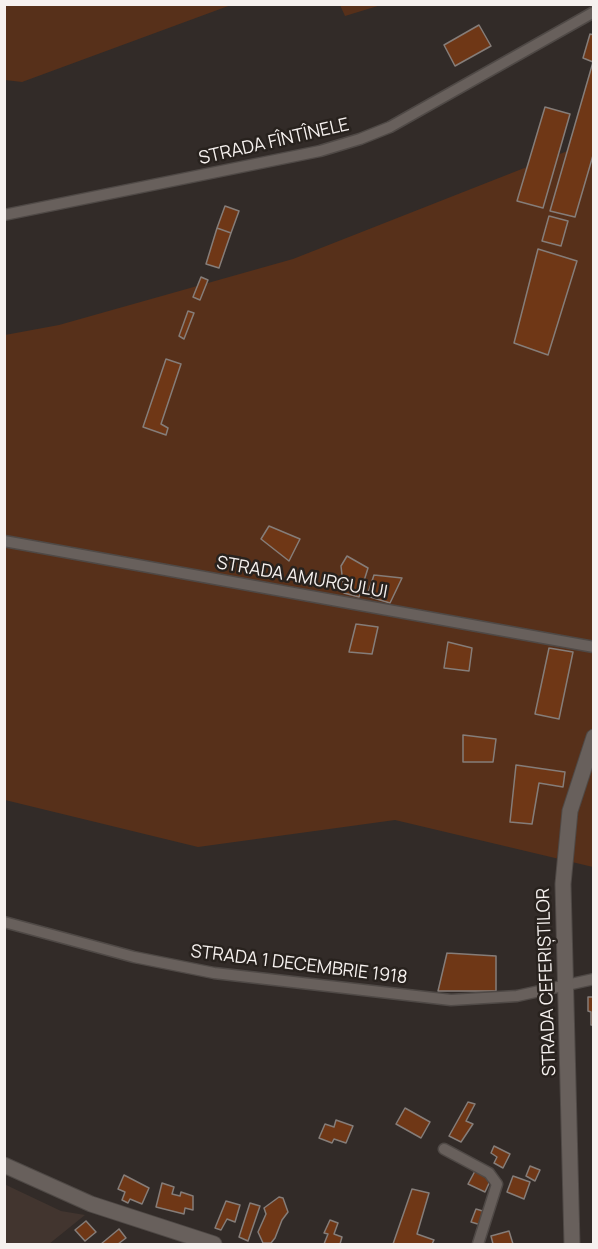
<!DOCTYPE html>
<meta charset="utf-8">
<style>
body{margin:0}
#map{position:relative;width:598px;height:1249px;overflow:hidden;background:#322b28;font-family:Manrope,sans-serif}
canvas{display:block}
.frame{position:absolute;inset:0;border:6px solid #f6f1ef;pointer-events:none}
</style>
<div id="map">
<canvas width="598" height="1249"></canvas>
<div class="frame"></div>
</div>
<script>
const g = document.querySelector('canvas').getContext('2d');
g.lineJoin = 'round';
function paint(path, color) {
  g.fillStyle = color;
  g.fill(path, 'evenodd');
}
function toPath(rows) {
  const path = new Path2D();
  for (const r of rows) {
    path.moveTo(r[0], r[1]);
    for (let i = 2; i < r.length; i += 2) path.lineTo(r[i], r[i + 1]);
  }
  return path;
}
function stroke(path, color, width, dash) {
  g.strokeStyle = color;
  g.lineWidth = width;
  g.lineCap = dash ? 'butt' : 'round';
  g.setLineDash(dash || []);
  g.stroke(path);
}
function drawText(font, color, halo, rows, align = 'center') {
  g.font = font + ' Manrope,sans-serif';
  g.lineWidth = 5;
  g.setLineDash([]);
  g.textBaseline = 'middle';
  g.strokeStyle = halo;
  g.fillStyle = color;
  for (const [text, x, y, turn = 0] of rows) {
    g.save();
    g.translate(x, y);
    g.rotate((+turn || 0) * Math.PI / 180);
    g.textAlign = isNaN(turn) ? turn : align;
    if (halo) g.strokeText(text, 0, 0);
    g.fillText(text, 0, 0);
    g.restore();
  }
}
paint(toPath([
 [4,1184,61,1211,85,1215,49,1244,5,1244]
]), '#42352f');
paint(toPath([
 [5,4,231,4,231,5,22,82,5,80],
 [340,5,381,5,345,16],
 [593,141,593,867,395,820,198,847,5,800,5,335,59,325,293,259]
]), '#57301a');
const building = toPath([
 [479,25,491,46,455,66,444,45,479,25],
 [590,34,594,35,594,152,575,217,550,211,593,62,583,58,590,34],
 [545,107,570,114,543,208,517,201,545,107],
 [225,206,239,211,231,233,217,228,225,206],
 [549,216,568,221,561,246,542,241,549,216],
 [217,228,231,233,219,268,206,264,217,228],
 [538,249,577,261,548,355,514,343,538,249],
 [201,277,208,280,200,300,193,297,201,277],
 [188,311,194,313,184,339,179,336,188,311],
 [166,359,181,364,161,424,168,428,166,435,143,427,166,359],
 [269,526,300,539,289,561,261,539,269,526],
 [347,556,368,568,359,597,344,593,341,566,347,556],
 [374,575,402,578,390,603,367,596,374,575],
 [356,624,378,627,372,654,349,652,356,624],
 [448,642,472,648,469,671,444,668,448,642],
 [549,648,573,652,559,719,535,714,549,648],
 [463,735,496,739,493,762,463,762,463,735],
 [516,765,565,772,563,787,539,783,532,824,510,822,516,765],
 [447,953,496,956,496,991,438,991,447,953],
 [588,997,594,997,594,1025,591,1025,591,1012,588,1011,588,997],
 [468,1102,475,1104,466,1121,473,1124,461,1142,449,1136,468,1102],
 [405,1108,430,1122,421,1138,396,1124,405,1108],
 [336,1120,353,1126,346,1143,334,1139,332,1143,319,1138,325,1124,334,1127,336,1120],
 [494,1146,510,1154,503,1168,494,1163,497,1157,491,1153,494,1146],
 [530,1166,540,1170,535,1181,526,1176,530,1166],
 [475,1171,491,1179,485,1192,468,1184,475,1171],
 [124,1175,149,1188,142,1204,130,1199,128,1203,122,1200,125,1192,118,1189,124,1175],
 [513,1176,530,1182,524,1199,507,1192,513,1176],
 [162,1183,174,1187,172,1194,180,1196,181,1192,193,1196,193,1210,185,1208,184,1214,156,1207,162,1183],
 [412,1189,429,1193,417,1234,434,1240,432,1244,393,1244,412,1189],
 [279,1197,283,1198,288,1212,282,1220,275,1238,271,1243,263,1243,258,1232,266,1214,264,1208,279,1197],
 [226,1201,240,1205,235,1222,227,1219,221,1230,215,1228,226,1201],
 [250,1203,260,1206,248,1241,239,1237,250,1203],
 [476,1209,486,1212,481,1225,471,1222,476,1209],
 [330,1220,338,1223,334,1234,342,1237,340,1244,324,1244,328,1234,324,1233,330,1220],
 [86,1221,96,1232,85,1241,75,1230,86,1221],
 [119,1229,126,1238,118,1244,101,1244,119,1229],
 [509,1231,513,1244,493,1244,491,1236,509,1231]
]);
paint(building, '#6f3716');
stroke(building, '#857d79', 1.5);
const street = toPath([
 [4,215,320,151,360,139,390,127,594,12],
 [4,541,594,647],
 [4,922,134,957,214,973,451,1000,517,996,594,979],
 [444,1149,489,1173,497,1184,478,1244]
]);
const secondary = toPath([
 [4,1165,91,1204,214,1244],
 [572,1244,563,884,570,811,594,737]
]);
stroke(street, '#4f4946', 13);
stroke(secondary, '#4f4946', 17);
stroke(street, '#68605c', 10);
stroke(secondary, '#68605c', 15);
drawText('18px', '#f6f1ef', '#28221e', [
 ["STRADA FÎNTÎNELE",274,142,-13],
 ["STRADA AMURGULUI",302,578,10],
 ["STRADA 1 DECEMBRIE 1918",299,965,7],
 ["STRADA CEFERIȘTILOR",547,982,-92]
]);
</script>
